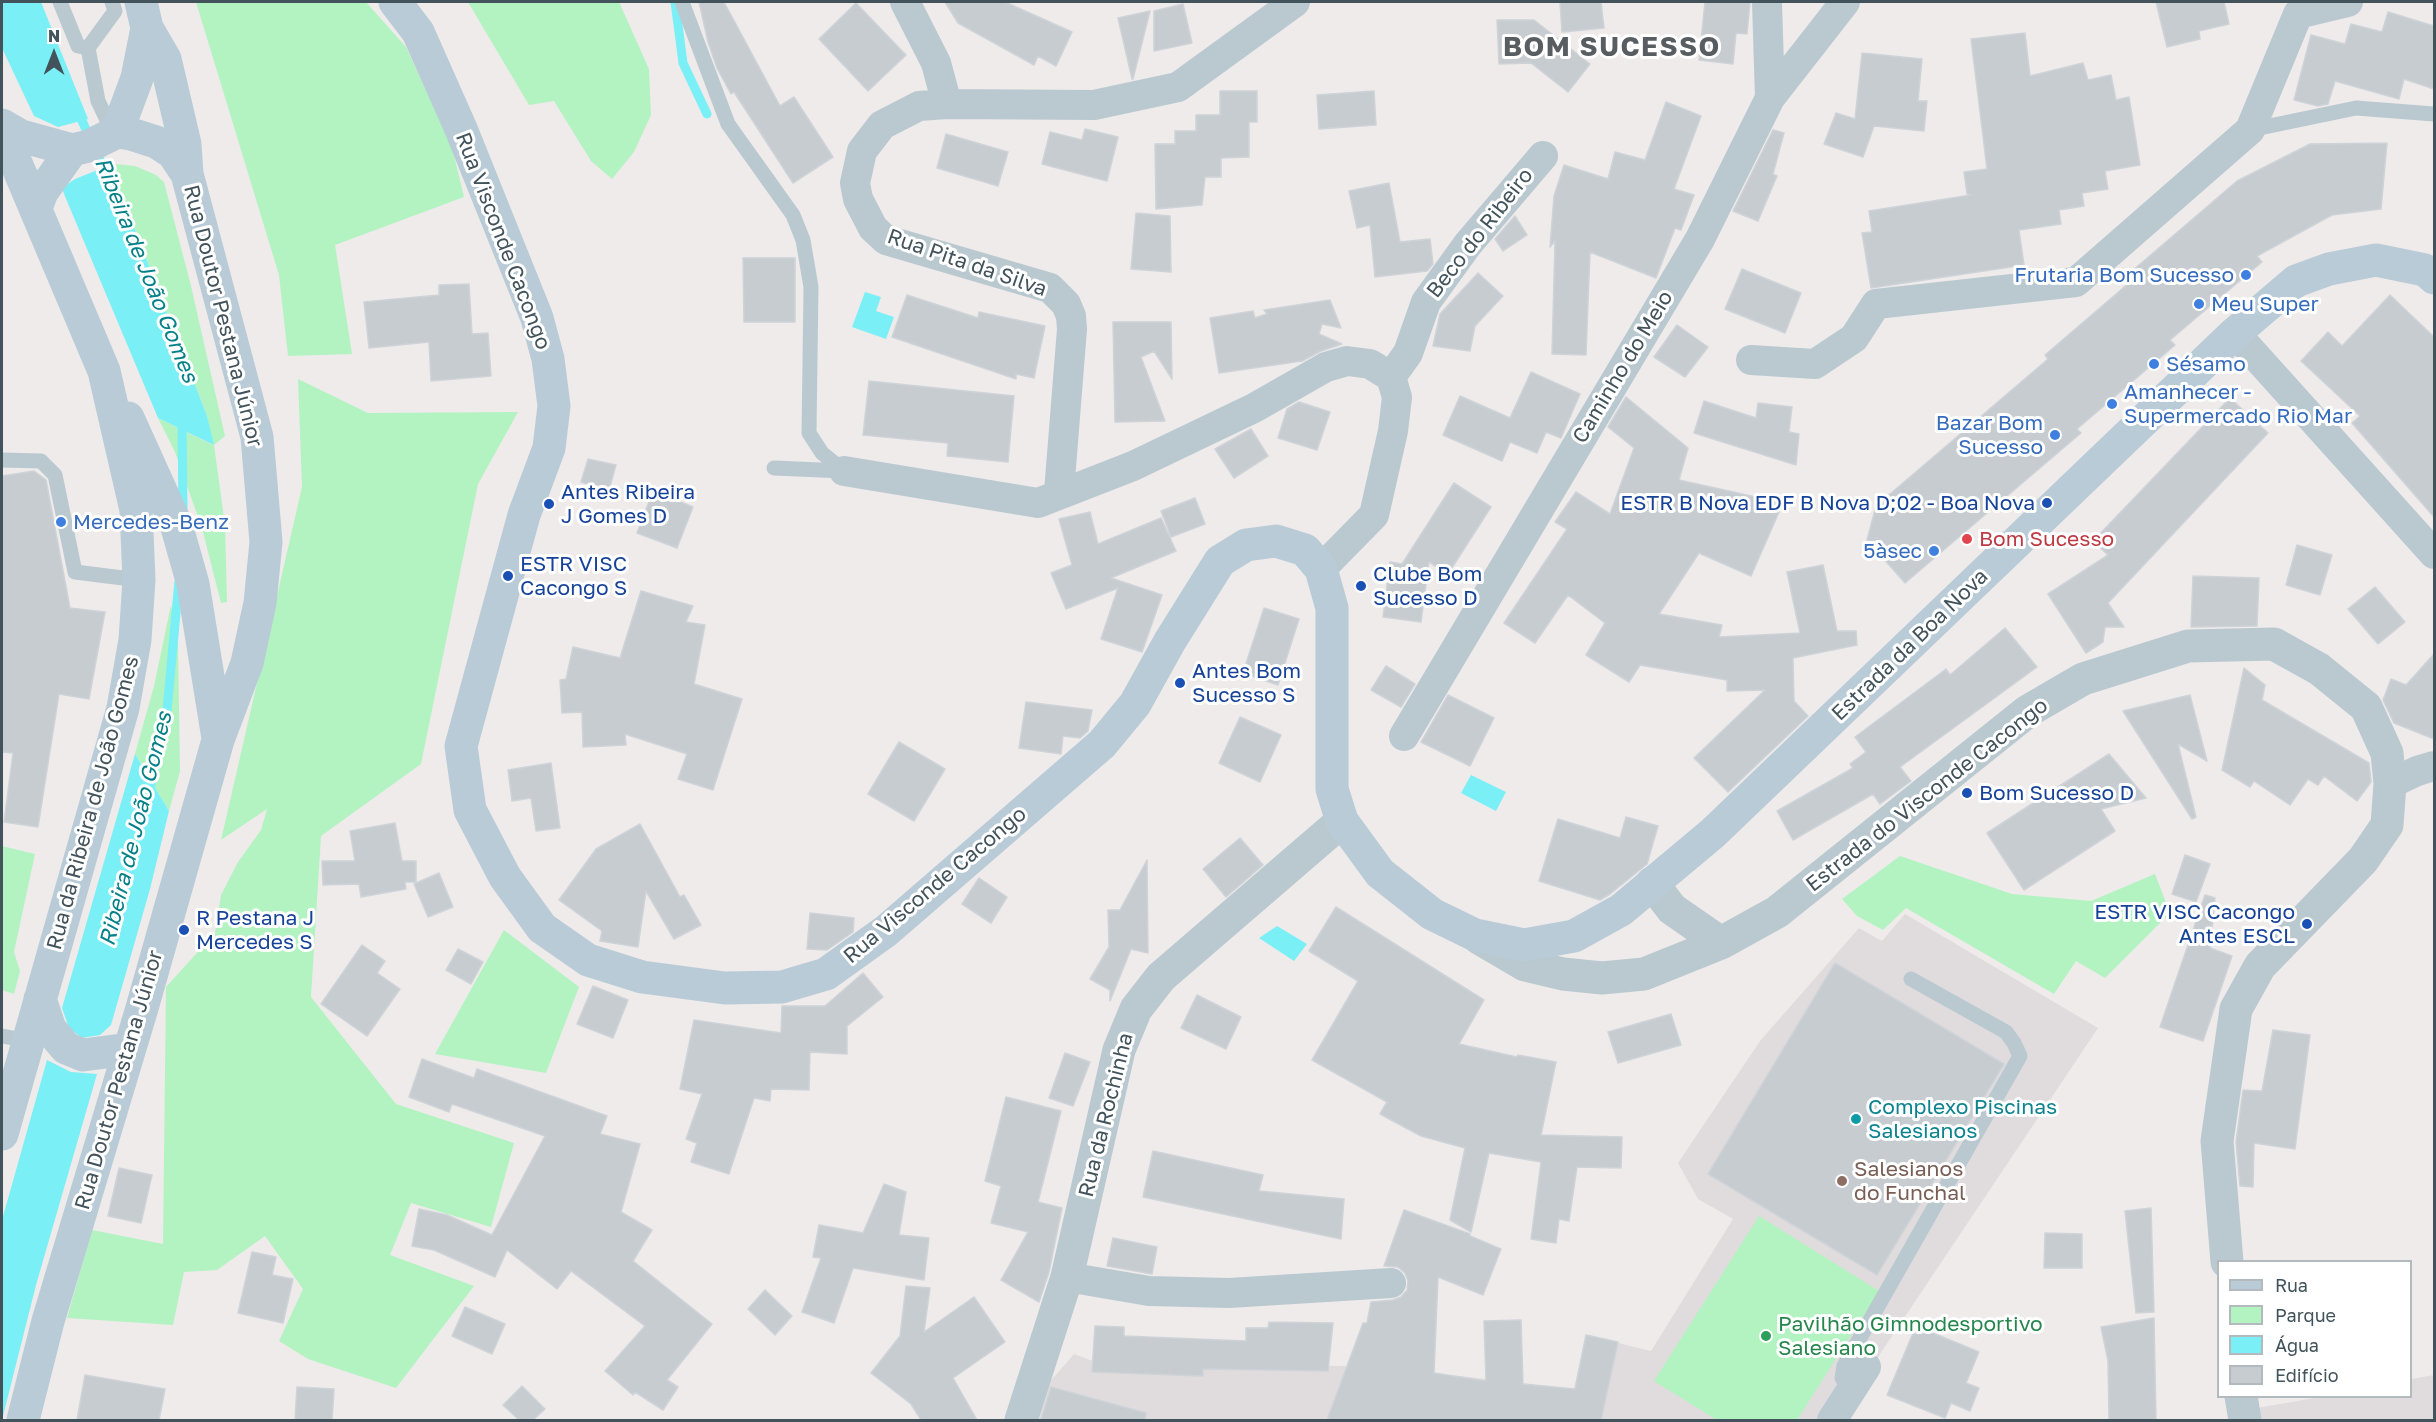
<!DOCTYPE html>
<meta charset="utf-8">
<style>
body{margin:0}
#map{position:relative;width:2436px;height:1422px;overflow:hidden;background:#efebeb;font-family:"Golos Text",sans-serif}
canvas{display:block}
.frame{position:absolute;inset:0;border:3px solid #42535b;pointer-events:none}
.legend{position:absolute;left:2217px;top:1260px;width:195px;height:138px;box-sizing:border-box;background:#fff;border:2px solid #b3babd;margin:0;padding:8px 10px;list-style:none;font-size:18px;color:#42535b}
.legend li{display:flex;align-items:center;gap:12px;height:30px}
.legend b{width:30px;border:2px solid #b3babd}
.north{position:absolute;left:24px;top:24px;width:60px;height:60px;-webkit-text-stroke:4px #fff;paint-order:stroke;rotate:0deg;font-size:16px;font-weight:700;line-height:24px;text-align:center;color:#42535b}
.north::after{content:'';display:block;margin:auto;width:21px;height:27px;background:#42535b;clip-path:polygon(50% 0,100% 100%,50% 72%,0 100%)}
</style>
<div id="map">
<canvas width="2436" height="1422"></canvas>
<div class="frame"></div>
<ul class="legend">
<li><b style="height:8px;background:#b9cbd6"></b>Rua</li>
<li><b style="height:16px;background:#b2f3c1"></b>Parque</li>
<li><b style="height:16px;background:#7aeff6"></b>Água</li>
<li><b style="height:16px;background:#c7ccd1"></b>Edifício</li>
</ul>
<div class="north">N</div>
</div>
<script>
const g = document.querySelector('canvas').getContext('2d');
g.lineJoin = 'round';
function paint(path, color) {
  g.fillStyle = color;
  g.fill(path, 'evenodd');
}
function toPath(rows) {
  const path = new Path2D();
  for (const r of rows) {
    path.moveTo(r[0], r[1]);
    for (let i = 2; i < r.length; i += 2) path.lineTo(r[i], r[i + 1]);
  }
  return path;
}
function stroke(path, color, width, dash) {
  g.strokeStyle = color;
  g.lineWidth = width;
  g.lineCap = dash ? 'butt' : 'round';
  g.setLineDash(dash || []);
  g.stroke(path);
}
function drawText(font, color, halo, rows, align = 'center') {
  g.font = font + ' "Golos Text",sans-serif';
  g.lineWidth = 6;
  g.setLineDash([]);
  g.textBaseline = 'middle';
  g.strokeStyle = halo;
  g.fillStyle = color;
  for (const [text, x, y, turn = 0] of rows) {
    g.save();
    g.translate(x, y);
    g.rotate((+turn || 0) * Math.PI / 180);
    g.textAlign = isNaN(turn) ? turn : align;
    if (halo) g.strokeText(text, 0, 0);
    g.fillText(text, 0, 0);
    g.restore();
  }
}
paint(toPath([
 [1905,914,2098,1028,1882,1351,1842,1420,1032,1420,1047,1385,1074,1354,1109,1367,1229,1364,1345,1366,1415,1371,1574,1389,1586,1335,1651,1351,1733,1219,1698,1199,1678,1163,1760,1041,1859,928,1882,941],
 [2434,1375,2434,1420,2259,1420,2257,1408,2320,1397,2410,1396,2411,1379]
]), '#e0dcdd');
paint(toPath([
 [196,2,366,2,406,47,452,147,464,197,335,245,352,354,288,356,279,275],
 [468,2,619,2,649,69,651,115,634,152,612,179,591,161,554,101,529,105],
 [116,164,135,166,156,175,164,182,191,286,225,436,214,445,225,525,227,602,221,603,202,528,175,452,158,418,213,445,207,416,110,165],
 [298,379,368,413,518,412,478,484,421,764,321,836,311,997,396,1104,514,1143,491,1227,411,1203,390,1255,474,1286,396,1388,308,1359,279,1341,303,1289,265,1236,217,1270,184,1272,173,1325,67,1318,92,1230,163,1244,166,987,215,933,221,895,238,862,261,830,267,809,221,840,302,487],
 [171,605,178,644,180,771,169,811,135,754,154,686],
 [2,846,35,854,14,952,20,971,14,994,2,990],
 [1900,856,2012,894,2091,901,2155,874,2170,913,2105,978,2076,961,2054,994,1906,908,1883,930,1857,916,1842,899],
 [504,930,579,987,546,1073,435,1054],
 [1759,1216,1879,1291,1797,1420,1717,1420,1654,1381]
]), '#b2f3c1');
paint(toPath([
 [2,2,41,2,88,119,58,127,34,116,2,48],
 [110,165,207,416,214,445,158,418,64,194,62,188,75,179],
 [865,292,881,297,876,311,894,317,886,339,852,327],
 [135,754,169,811,150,889,111,1025,100,1035,82,1038,69,1028,62,1008],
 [1471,775,1506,792,1496,811,1461,793],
 [1277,926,1307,944,1294,961,1259,938],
 [47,1060,71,1072,97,1074,36,1285,2,1420,2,1220]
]), '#7aeff6');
stroke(toPath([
 [675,2,683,63,707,114],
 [77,110,108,177],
 [182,420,183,511],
 [149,793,166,721,179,581]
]), '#7aeff6', 9);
const building = toPath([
 [699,2,724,2,780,106,794,97,833,157,793,183,734,92,731,94,717,68,708,42,699,2],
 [945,2,1005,2,1072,32,1056,66,1038,56,1034,65,958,23,945,2],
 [1560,2,1601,2,1604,28,1562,32,1560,2],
 [1705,2,1750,2,1747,34,1736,33,1733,64,1699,60,1705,2],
 [2156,2,2224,2,2229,24,2199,31,2200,39,2167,47,2156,2],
 [856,3,906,55,868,91,819,39,856,3],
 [1183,4,1192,43,1154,51,1154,11,1183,4],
 [1150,11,1133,79,1132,79,1118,18,1150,11],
 [2388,12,2434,26,2434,89,2404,79,2399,99,2335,81,2328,104,2318,106,2294,100,2311,35,2345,44,2351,24,2382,32,2388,12],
 [1497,20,1534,20,1590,64,1568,92,1531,63,1499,64,1497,20],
 [2025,33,2030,76,2083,63,2088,80,2111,75,2116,100,2129,97,2140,165,2105,171,2108,189,2082,193,2084,206,2059,210,2061,224,2019,230,2024,265,1871,288,1862,233,1872,232,1869,211,1971,195,1967,194,1964,172,1987,169,1971,39,2025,33],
 [1862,53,1922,59,1918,101,1927,101,1924,131,1874,126,1863,157,1824,144,1836,113,1855,119,1862,53],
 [1220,91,1257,91,1257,122,1249,122,1249,157,1221,158,1221,177,1205,177,1202,205,1156,209,1155,144,1175,144,1175,131,1196,131,1196,115,1220,115,1220,91],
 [1374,91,1376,125,1319,129,1317,95,1374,91],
 [1666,102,1701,116,1674,189,1694,195,1681,230,1675,228,1656,278,1590,252,1586,355,1552,354,1555,241,1550,247,1554,196,1564,165,1608,179,1615,152,1645,160,1666,102],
 [1085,129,1118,137,1107,181,1042,164,1050,132,1082,140,1085,129],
 [1773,130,1784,133,1773,174,1777,176,1758,221,1733,211,1773,130],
 [946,134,1008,152,998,186,937,168,946,134],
 [2387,143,2381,209,2332,215,2257,256,2262,262,2170,340,2175,345,2077,429,2081,433,1905,583,1867,540,1876,506,2048,359,2045,355,2137,276,2132,271,2237,181,2310,144,2387,143],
 [1389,183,1400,242,1430,239,1433,264,1427,271,1375,277,1370,225,1357,228,1349,191,1389,183],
 [1136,213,1170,216,1171,272,1131,269,1136,213],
 [1515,216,1527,235,1503,251,1495,239,1515,216],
 [743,258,795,258,795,322,744,322,743,258],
 [1742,269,1801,293,1785,333,1725,309,1742,269],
 [1478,273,1503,296,1475,326,1470,351,1433,346,1440,314,1478,273],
 [469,284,472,334,488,333,491,376,431,381,429,342,369,348,364,302,439,295,439,285,469,284],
 [907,295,978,318,979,312,1045,326,1034,378,1016,374,1016,379,892,337,907,295],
 [2390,295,2434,337,2434,517,2352,423,2360,416,2301,361,2328,332,2342,346,2390,295],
 [1330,300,1341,328,1322,324,1319,334,1342,344,1321,351,1302,361,1219,373,1210,318,1253,311,1255,318,1267,314,1264,310,1330,300],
 [1113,322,1171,322,1172,379,1154,351,1141,357,1165,421,1115,422,1113,322],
 [1677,325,1708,347,1685,377,1654,357,1677,325],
 [1531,372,1580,394,1561,438,1546,432,1537,453,1510,442,1502,461,1443,435,1460,396,1510,418,1531,372],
 [869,381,1014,396,1008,462,947,456,948,443,863,435,869,381],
 [1626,397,1688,448,1679,480,1783,503,1751,576,1699,553,1659,614,1722,625,1719,637,1800,633,1787,572,1823,565,1837,631,1856,631,1857,645,1793,658,1794,701,1808,716,1728,792,1694,758,1765,690,1727,691,1727,680,1640,665,1629,682,1586,655,1605,623,1568,595,1535,643,1504,623,1567,529,1555,522,1576,492,1610,514,1634,448,1608,427,1626,397],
 [2230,398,2268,433,2108,603,2124,627,2105,627,2103,642,2086,653,2048,594,2108,555,2093,541,2230,398],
 [1704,401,1756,418,1758,403,1792,407,1789,432,1799,434,1796,465,1694,433,1704,401],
 [1299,402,1330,412,1317,450,1278,438,1287,409,1299,402],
 [1251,429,1268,456,1234,478,1215,449,1251,429],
 [588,459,616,465,609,490,581,482,588,459],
 [34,471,46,480,70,608,105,612,89,699,59,694,38,827,4,822,13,753,2,752,2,476,34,471],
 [1454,483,1491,507,1448,574,1429,562,1421,622,1383,617,1390,562,1402,564,1454,483],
 [653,491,693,507,677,548,637,533,653,491],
 [1195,498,1205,524,1171,537,1161,511,1195,498],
 [1090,512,1098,544,1161,518,1176,551,1111,578,1162,595,1142,652,1101,639,1118,588,1066,609,1051,573,1072,565,1059,519,1090,512],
 [2297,545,2332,555,2320,595,2286,585,2297,545],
 [2193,576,2259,578,2257,626,2191,627,2193,576],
 [2375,587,2405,622,2378,644,2348,609,2375,587],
 [641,591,693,606,686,622,705,625,694,684,742,699,713,790,678,779,687,754,625,734,626,745,583,747,582,712,562,713,560,680,566,679,573,647,620,658,641,591],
 [1264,608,1299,619,1278,685,1243,673,1264,608],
 [2005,628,2037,667,1900,767,1911,781,1880,804,1873,794,1793,840,1777,811,1853,768,1850,764,1866,752,1855,737,1946,669,1950,675,2005,628],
 [2434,654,2434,739,2394,723,2383,700,2391,679,2406,685,2434,654],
 [1386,666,1415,684,1401,707,1371,690,1386,666],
 [2244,668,2265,685,2262,700,2369,763,2371,782,2357,801,2324,776,2318,785,2308,779,2290,805,2254,781,2250,787,2222,770,2244,668],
 [1448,695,1494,718,1470,766,1421,742,1448,695],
 [2190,695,2207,761,2178,744,2196,817,2192,819,2123,711,2190,695],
 [1026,702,1092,710,1088,731,1080,738,1063,736,1061,754,1019,748,1026,702],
 [1240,717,1281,735,1260,782,1219,763,1240,717],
 [899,742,945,769,914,821,868,794,899,742],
 [2109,754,2146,798,2101,809,2115,831,2024,890,1987,833,2109,754],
 [551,763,560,828,536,831,531,798,512,801,508,770,551,763],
 [1626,817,1658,826,1647,864,1610,894,1600,900,1539,881,1558,819,1620,838,1626,817],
 [395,823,402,861,416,861,416,882,405,882,406,889,361,897,359,884,323,885,322,861,355,861,350,831,395,823],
 [640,824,680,897,684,895,701,925,674,939,646,891,638,947,600,941,602,931,559,900,596,849,640,824],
 [1240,838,1263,865,1226,897,1203,869,1240,838],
 [2185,855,2210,864,2196,902,2172,894,2185,855],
 [1147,860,1148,953,1131,949,1110,1001,1110,990,1090,979,1109,947,1108,910,1120,910,1147,860],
 [439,873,453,907,428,917,414,884,439,873],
 [979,878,1007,897,991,923,962,904,979,878],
 [2205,895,2215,898,2210,948,2232,956,2203,1041,2160,1027,2205,895],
 [1336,907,1484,1000,1459,1044,1517,1057,1518,1055,1556,1062,1541,1135,1622,1137,1621,1168,1577,1167,1569,1221,1559,1219,1556,1243,1531,1239,1541,1162,1489,1153,1471,1232,1450,1220,1465,1148,1421,1136,1380,1114,1387,1102,1312,1060,1358,981,1309,951,1336,907],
 [810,913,854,918,853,932,827,950,807,949,810,913],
 [362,945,385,961,377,973,400,989,367,1036,321,1004,362,945],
 [458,949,483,962,471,984,446,970,458,949],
 [1835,963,2004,1064,1877,1275,1708,1174,1835,963],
 [863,973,883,997,847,1026,847,1054,810,1052,809,1090,771,1089,770,1101,754,1098,729,1174,691,1162,697,1143,686,1139,702,1094,680,1089,694,1020,781,1033,782,1006,825,1006,863,973],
 [593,986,628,1000,613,1038,577,1024,593,986],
 [1197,995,1241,1017,1226,1049,1181,1028,1197,995],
 [1671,1014,1681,1045,1618,1063,1608,1032,1671,1014],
 [2273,1030,2310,1035,2295,1149,2254,1143,2253,1187,2240,1186,2236,1142,2243,1090,2262,1091,2273,1030],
 [1065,1053,1090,1062,1073,1106,1049,1098,1065,1053],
 [422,1059,474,1078,477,1069,607,1116,600,1134,640,1144,621,1212,652,1230,633,1261,712,1324,667,1380,678,1387,663,1410,635,1392,633,1395,605,1371,645,1326,571,1271,557,1289,507,1250,495,1277,434,1250,412,1246,419,1209,447,1215,492,1235,545,1136,452,1104,449,1112,409,1097,422,1059],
 [1006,1097,1061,1111,1038,1202,1062,1208,1049,1272,1039,1302,1001,1280,1028,1232,991,1223,1001,1186,985,1181,1006,1097],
 [1153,1151,1263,1175,1259,1191,1344,1199,1341,1239,1143,1197,1153,1151],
 [119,1168,152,1175,141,1223,108,1216,119,1168],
 [884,1184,906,1192,899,1235,929,1238,924,1280,853,1268,834,1323,802,1312,821,1258,813,1257,819,1225,863,1233,884,1184],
 [2151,1208,2154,1312,2136,1313,2125,1211,2151,1208],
 [1404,1210,1470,1234,1470,1236,1501,1249,1483,1295,1438,1277,1434,1373,1486,1381,1484,1321,1521,1320,1523,1384,1575,1389,1586,1335,1618,1342,1601,1420,1327,1420,1363,1323,1367,1323,1371,1302,1393,1300,1401,1297,1407,1290,1408,1281,1405,1273,1398,1267,1384,1266,1404,1210],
 [2045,1233,2082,1234,2082,1268,2044,1268,2045,1233],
 [1113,1238,1157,1247,1152,1274,1107,1266,1113,1238],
 [252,1252,276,1257,272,1275,293,1279,283,1323,238,1313,252,1252],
 [906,1286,930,1288,924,1332,974,1297,1005,1342,953,1378,977,1420,921,1420,911,1404,871,1373,900,1336,906,1286],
 [765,1290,792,1316,775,1335,748,1309,765,1290],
 [465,1307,505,1324,492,1354,452,1336,465,1307],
 [2154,1318,2156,1420,2109,1420,2108,1361,2101,1327,2154,1318],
 [1269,1322,1333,1323,1328,1371,1203,1369,1203,1376,1092,1372,1095,1326,1124,1327,1124,1336,1246,1341,1246,1328,1268,1328,1269,1322],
 [1916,1326,1979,1352,1966,1383,1979,1388,1970,1411,1951,1403,1945,1418,1887,1395,1916,1326],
 [85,1375,165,1389,159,1420,77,1420,85,1375],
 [522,1386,545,1409,533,1420,519,1420,503,1405,522,1386],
 [297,1387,334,1389,332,1420,295,1420,297,1387],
 [1051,1387,1146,1413,1145,1420,1041,1420,1051,1387]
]);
paint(building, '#c7ccd1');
stroke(building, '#ced3d8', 1.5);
stroke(toPath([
 [60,2,78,46,88,48],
 [112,2,115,11,88,48,98,101,108,122,117,132],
 [682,2,728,124,793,215,803,240,811,287,809,433,822,453,844,471],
 [2250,130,2356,108,2434,114],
 [2,460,41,461,55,475,75,572,139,580],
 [774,468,844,471],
 [2,1036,29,1041],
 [1851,1392,1842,1378,1844,1366,2020,1056,2014,1043,2006,1032,1911,979]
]), '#bac9d0', 15);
stroke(toPath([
 [905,2,936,63,947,104],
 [1767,2,1770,98],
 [2235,333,2434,554],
 [1751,360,1815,364,1854,338,1876,304,2076,282,2250,130,2298,14,2348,2],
 [1391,377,1408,353,1426,302,1468,244,1543,156],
 [844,471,1038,503,1133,466,1254,408,1326,367,1347,361,1370,364,1391,377,1397,397,1393,431,1374,515,1321,569],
 [1059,492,1072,329,1071,316,1066,304,1050,288,886,240,873,228,858,199,855,183,862,151,882,125,919,106,947,104,1094,105,1178,87,1295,2],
 [1404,736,1700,239,1770,98,1845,2],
 [2390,784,2417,771,2434,766],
 [1067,1277,1149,1291,1229,1293,1391,1283],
 [1832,1420,1866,1367]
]), '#bac9d0', 30);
stroke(toPath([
 [1652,883,1672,909,1721,943,1777,912,2028,711,2083,679,2188,646,2274,644,2319,669,2366,707,2387,753,2390,784,2387,825,2363,860,2260,966,2236,1009,2217,1141,2227,1262],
 [1479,938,1525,965,1563,974,1602,978,1644,974,1721,943],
 [2241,1396,2245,1420],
 [1021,1420,1067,1277,1119,1050,1136,1009,1161,977,1342,821]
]), '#bac9d0', 33);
stroke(toPath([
 [395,2,418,32,461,129,537,318,548,359,554,406,549,448,524,515,461,746,470,810,505,877,542,928,588,960,642,977,725,988,782,987,826,974,886,931,1102,744,1135,704,1170,641,1220,561,1246,545,1276,541,1305,550,1321,569,1332,608,1332,789,1342,821,1380,873,1432,914,1475,935,1524,945,1574,936,1621,910,1713,833,2235,333,2296,281,2329,269,2376,260,2425,270,2434,278],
 [2,125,21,136,72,150,89,146,117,132,131,134,156,142,173,153,187,174],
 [2,130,104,371,136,510,139,580,135,640,123,708,2,1134],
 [117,132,137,78,147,28],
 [36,208,42,192,72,150],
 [128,418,176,524,193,584,218,738],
 [40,999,50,1029,66,1048,83,1055,129,1049],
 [23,1420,48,1321,142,1008,218,740,247,663,260,603,266,542,257,437,187,174,185,144,165,59,147,28,141,2]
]), '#b9cbd6', 33);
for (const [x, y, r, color] of [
 [2246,275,6,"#3f7fe0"],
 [2199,304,6,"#3f7fe0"],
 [2154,364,6,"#3f7fe0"],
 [2112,404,6,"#3f7fe0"],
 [2055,435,6,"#3f7fe0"],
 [2047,503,6,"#1a4fb4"],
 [549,504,6,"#1a4fb4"],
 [61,522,6,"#3f7fe0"],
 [1967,539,6,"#e0444e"],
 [1934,551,6,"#3f7fe0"],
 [508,576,6,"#1a4fb4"],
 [1361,586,6,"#1a4fb4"],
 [1180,683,6,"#1a4fb4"],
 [1967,793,6,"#1a4fb4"],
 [2307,924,6,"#1a4fb4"],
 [184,930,6,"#1a4fb4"],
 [1856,1119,6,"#0f9aa8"],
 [1842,1181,6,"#8d6e63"],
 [1766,1336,6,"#2e9e5b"]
]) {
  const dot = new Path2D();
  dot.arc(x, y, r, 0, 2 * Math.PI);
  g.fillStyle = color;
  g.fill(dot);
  stroke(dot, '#fff', 2);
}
drawText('21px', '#42535b', '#fff', [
 ["Beco do Ribeiro",1480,233,-52],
 ["Rua Visconde Cacongo",503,241,69],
 ["Rua Pita da Silva",967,263,19],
 ["Rua Doutor Pestana Júnior",223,316,76],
 ["Caminho do Meio",1623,367,-59],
 ["Estrada da Boa Nova",1910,645,-44],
 ["Estrada do Visconde Cacongo",1927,795,-38],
 ["Rua da Ribeira de João Gomes",93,803,-75],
 ["Rua Visconde Cacongo",935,885,-40],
 ["Rua Doutor Pestana Júnior",119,1080,-74],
 ["Rua da Rochinha",1106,1115,-76]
]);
drawText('21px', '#366cbe', '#fff', [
 ["Frutaria Bom Sucesso",2234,275,"right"],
 ["Meu Super",2211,304],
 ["Sésamo",2166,364],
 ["Amanhecer -",2124,392],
 ["Supermercado Rio Mar",2124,416],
 ["Bazar Bom",2043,423,"right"],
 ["Sucesso",2043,447,"right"],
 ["Mercedes-Benz",73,522],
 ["5àsec",1922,551,"right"]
], 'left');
drawText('21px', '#164399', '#fff', [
 ["Antes Ribeira",561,492],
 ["J Gomes D",561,516],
 ["ESTR B Nova EDF B Nova D;02 - Boa Nova",2035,503,"right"],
 ["ESTR VISC",520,564],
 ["Cacongo S",520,588],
 ["Clube Bom",1373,574],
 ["Sucesso D",1373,598],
 ["Antes Bom",1192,671],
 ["Sucesso S",1192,695],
 ["Bom Sucesso D",1979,793],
 ["ESTR VISC Cacongo",2295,912,"right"],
 ["Antes ESCL",2295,936,"right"],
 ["R Pestana J",196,918],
 ["Mercedes S",196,942]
], 'left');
drawText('21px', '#be3a42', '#fff', [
 ["Bom Sucesso",1979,539]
], 'left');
drawText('21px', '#0d838f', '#fff', [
 ["Complexo Piscinas",1868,1107],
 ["Salesianos",1868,1131]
], 'left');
drawText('21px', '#785e54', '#fff', [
 ["Salesianos",1854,1169],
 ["do Funchal",1854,1193]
], 'left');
drawText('21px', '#27864d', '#fff', [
 ["Pavilhão Gimnodesportivo",1778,1324],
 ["Salesiano",1778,1348]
], 'left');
drawText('italic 22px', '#048088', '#fff', [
 ["Ribeira de João Gomes",146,270,68],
 ["Ribeira de João Gomes",136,829,-76]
]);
g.letterSpacing = '1.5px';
drawText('bold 27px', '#575d61', '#fff', [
 ["BOM SUCESSO",1612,47]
]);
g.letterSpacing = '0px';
</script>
